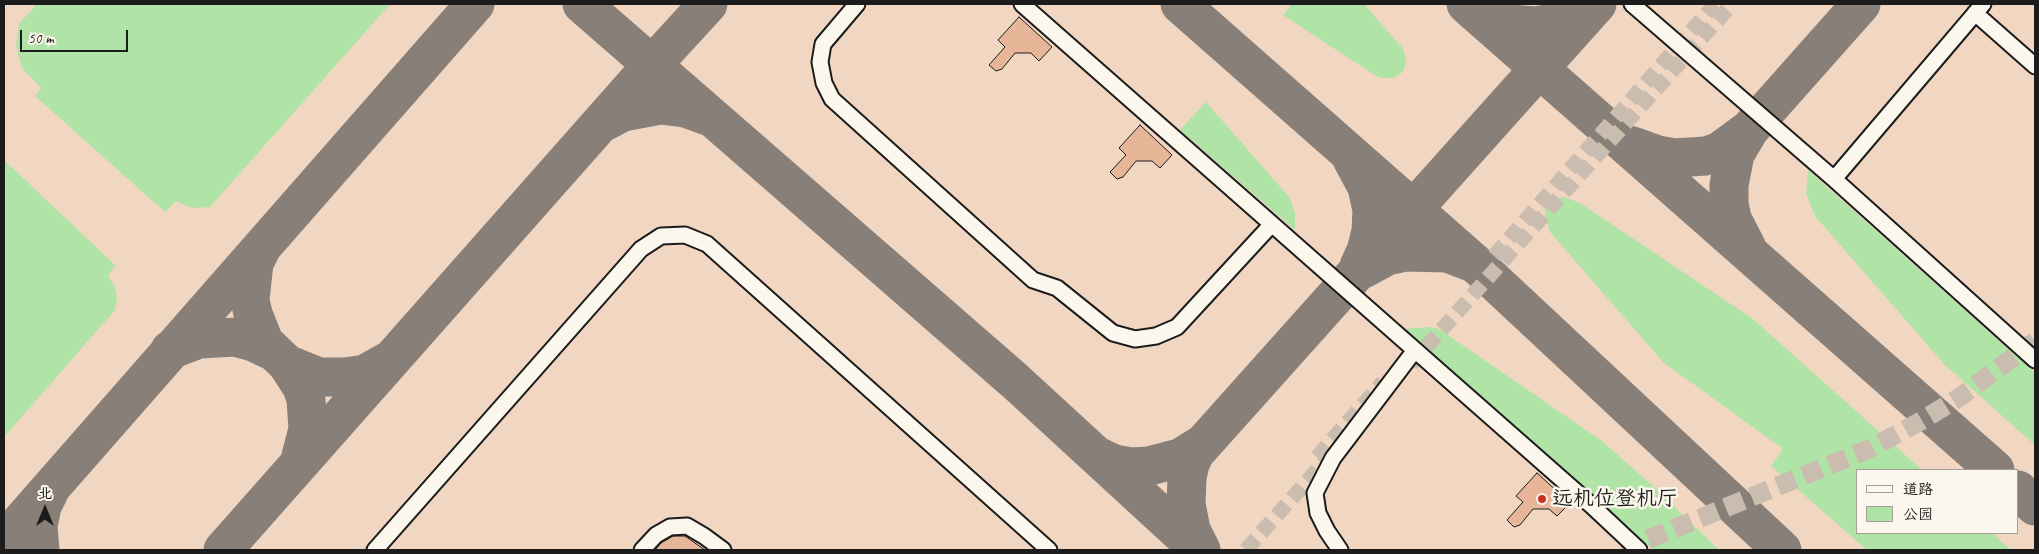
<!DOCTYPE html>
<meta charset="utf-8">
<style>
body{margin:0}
#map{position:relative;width:2039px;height:554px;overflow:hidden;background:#f5e4d3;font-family:Caveat,"LXGW WenKai TC",sans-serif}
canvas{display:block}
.frame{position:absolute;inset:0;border:5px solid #1c1c1c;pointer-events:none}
.legend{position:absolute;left:1856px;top:469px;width:162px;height:65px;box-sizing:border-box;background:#fbf7ec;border:1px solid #a29f99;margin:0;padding:6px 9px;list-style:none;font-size:15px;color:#1c1c1c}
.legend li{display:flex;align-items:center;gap:10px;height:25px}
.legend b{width:25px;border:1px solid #a29f99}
.north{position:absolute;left:20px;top:484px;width:50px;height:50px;-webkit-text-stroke:4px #fbf7ec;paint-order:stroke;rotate:0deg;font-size:14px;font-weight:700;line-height:20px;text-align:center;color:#1c1c1c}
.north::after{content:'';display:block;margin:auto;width:18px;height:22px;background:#1c1c1c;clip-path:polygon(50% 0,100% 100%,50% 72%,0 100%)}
.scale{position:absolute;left:20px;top:30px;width:108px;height:22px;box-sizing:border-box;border:2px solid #1c1c1c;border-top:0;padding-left:6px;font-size:15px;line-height:18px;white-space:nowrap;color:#1c1c1c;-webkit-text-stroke:4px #fbf7ec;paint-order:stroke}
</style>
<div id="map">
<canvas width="2039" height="554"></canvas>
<div class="frame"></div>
<ul class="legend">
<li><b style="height:6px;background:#fbf7ec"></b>道路</li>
<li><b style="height:14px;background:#afe4a6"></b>公园</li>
</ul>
<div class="north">北</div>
<div class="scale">50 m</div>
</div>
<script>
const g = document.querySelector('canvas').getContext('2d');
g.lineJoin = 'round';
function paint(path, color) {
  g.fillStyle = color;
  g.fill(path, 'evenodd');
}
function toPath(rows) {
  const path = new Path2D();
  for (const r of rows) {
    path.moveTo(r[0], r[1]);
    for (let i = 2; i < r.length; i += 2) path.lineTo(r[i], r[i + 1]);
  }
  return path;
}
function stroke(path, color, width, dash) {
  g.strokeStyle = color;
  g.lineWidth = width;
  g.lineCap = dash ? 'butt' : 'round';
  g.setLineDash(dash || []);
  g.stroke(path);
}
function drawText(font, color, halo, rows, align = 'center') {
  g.font = font + ' Caveat,"LXGW WenKai TC",sans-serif';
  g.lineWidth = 5;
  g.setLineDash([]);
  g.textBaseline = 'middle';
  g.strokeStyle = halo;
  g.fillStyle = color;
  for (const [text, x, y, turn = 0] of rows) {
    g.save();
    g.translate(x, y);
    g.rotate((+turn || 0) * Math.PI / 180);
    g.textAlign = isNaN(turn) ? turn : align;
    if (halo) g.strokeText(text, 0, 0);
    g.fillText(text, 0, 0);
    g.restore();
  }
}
paint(toPath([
 [4,4,2035,4,2035,550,4,550],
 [1858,470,2018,470,2018,533,1858,533]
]), '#f1d6c2');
paint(toPath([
 [37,4,390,4,210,207,196,208,186,206,176,201,165,212,35,96,41,88,22,68,16,46,19,24],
 [1292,4,1364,4,1404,50,1406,62,1403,72,1393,78,1381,78,1376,76,1283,15],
 [1206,102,1290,198,1295,214,1295,230,1180,130],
 [4,160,116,266,108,275,115,287,117,298,115,310,4,437],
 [1808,170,2035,373,2035,445,1945,365,1815,216,1806,193],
 [1565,197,1580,203,1753,319,1922,470,1858,470,1858,533,1992,533,2011,550,1867,550,1771,466,1783,449,1663,362,1550,232,1545,217,1546,208,1550,202,1557,198],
 [1428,327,1437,328,1445,333,1602,441,1654,487,1719,550,1653,550,1405,329]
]), '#afe4a6');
stroke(toPath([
 [582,4,1015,381,1199,550],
 [1180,4,1480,268,1782,550],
 [1466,4,1995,470],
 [1483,14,1509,24,1536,26,1563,21,1590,7],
 [602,123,623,112,660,105,685,108,710,117],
 [1633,146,1658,155,1674,158,1706,156,1720,151,1750,129],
 [1352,159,1367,187,1372,210,1371,231,1366,251,1359,266],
 [1747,248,1732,219,1729,203,1729,185,1735,154,1750,129,1861,4],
 [261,249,254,263,250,300,253,314,264,342,287,364,302,387,306,399,308,429,299,464],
 [1363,269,1387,256,1406,252,1447,253,1471,262],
 [170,350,199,339,235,337,253,342,272,351],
 [287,364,319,377,345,377,365,374,390,360],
 [1097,456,1114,464,1131,467,1149,466,1180,458,1204,443],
 [2018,490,2035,506],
 [4,541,475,4],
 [40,550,38,526,42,506,49,492],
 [223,550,652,65,708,4],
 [1201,550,1191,530,1186,504,1187,477,1190,464,1195,453,1597,4]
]), '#888078', 39);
const building = toPath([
 [1019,17,1052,47,1039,61,1031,53,1015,53,1002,69,996,71,989,65,1005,47,998,40,1019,17],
 [1140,125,1172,155,1160,168,1152,161,1136,161,1123,177,1117,179,1110,172,1126,155,1119,148,1140,125],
 [1537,473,1570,503,1557,516,1549,509,1533,509,1520,525,1514,527,1507,520,1523,502,1516,496,1537,473],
 [673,536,685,536,705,550,655,550,661,543,673,536]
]);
paint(building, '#e7b699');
stroke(building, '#1c1c1c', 1);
stroke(toPath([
 [1494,256,1715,4],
 [1411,364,1732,4],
 [1317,457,1383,382],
 [1246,550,1333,452]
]), '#cabcae', 15, [15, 8]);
stroke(toPath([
 [1622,550,1869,449,1921,421,1960,397,2035,341]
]), '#cabcae', 19, [19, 9]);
const minor = toPath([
 [857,4,823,44,820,62,824,83,832,99,1033,280,1057,288,1113,333,1135,339,1156,336,1177,327,1272,224],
 [1022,4,1591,505,1639,550],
 [1632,4,1834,179,2035,360],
 [1975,13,2035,66],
 [1834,179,1983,4],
 [375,550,641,249,661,236,685,235,707,244,1049,550],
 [642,550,656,535,670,527,687,526,704,536,723,550],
 [1340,550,1327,531,1318,513,1315,493,1333,458,1415,350]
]);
stroke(minor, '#1c1c1c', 19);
stroke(minor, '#fbf7ec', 15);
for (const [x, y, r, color] of [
 [1542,499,5,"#c8321e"]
]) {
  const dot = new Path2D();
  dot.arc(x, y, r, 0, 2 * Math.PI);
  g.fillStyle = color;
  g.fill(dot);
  stroke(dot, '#fbf7ec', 2);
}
drawText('21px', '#1c1c1c', '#fbf7ec', [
 ["远机位登机厅",1552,499]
], 'left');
</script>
